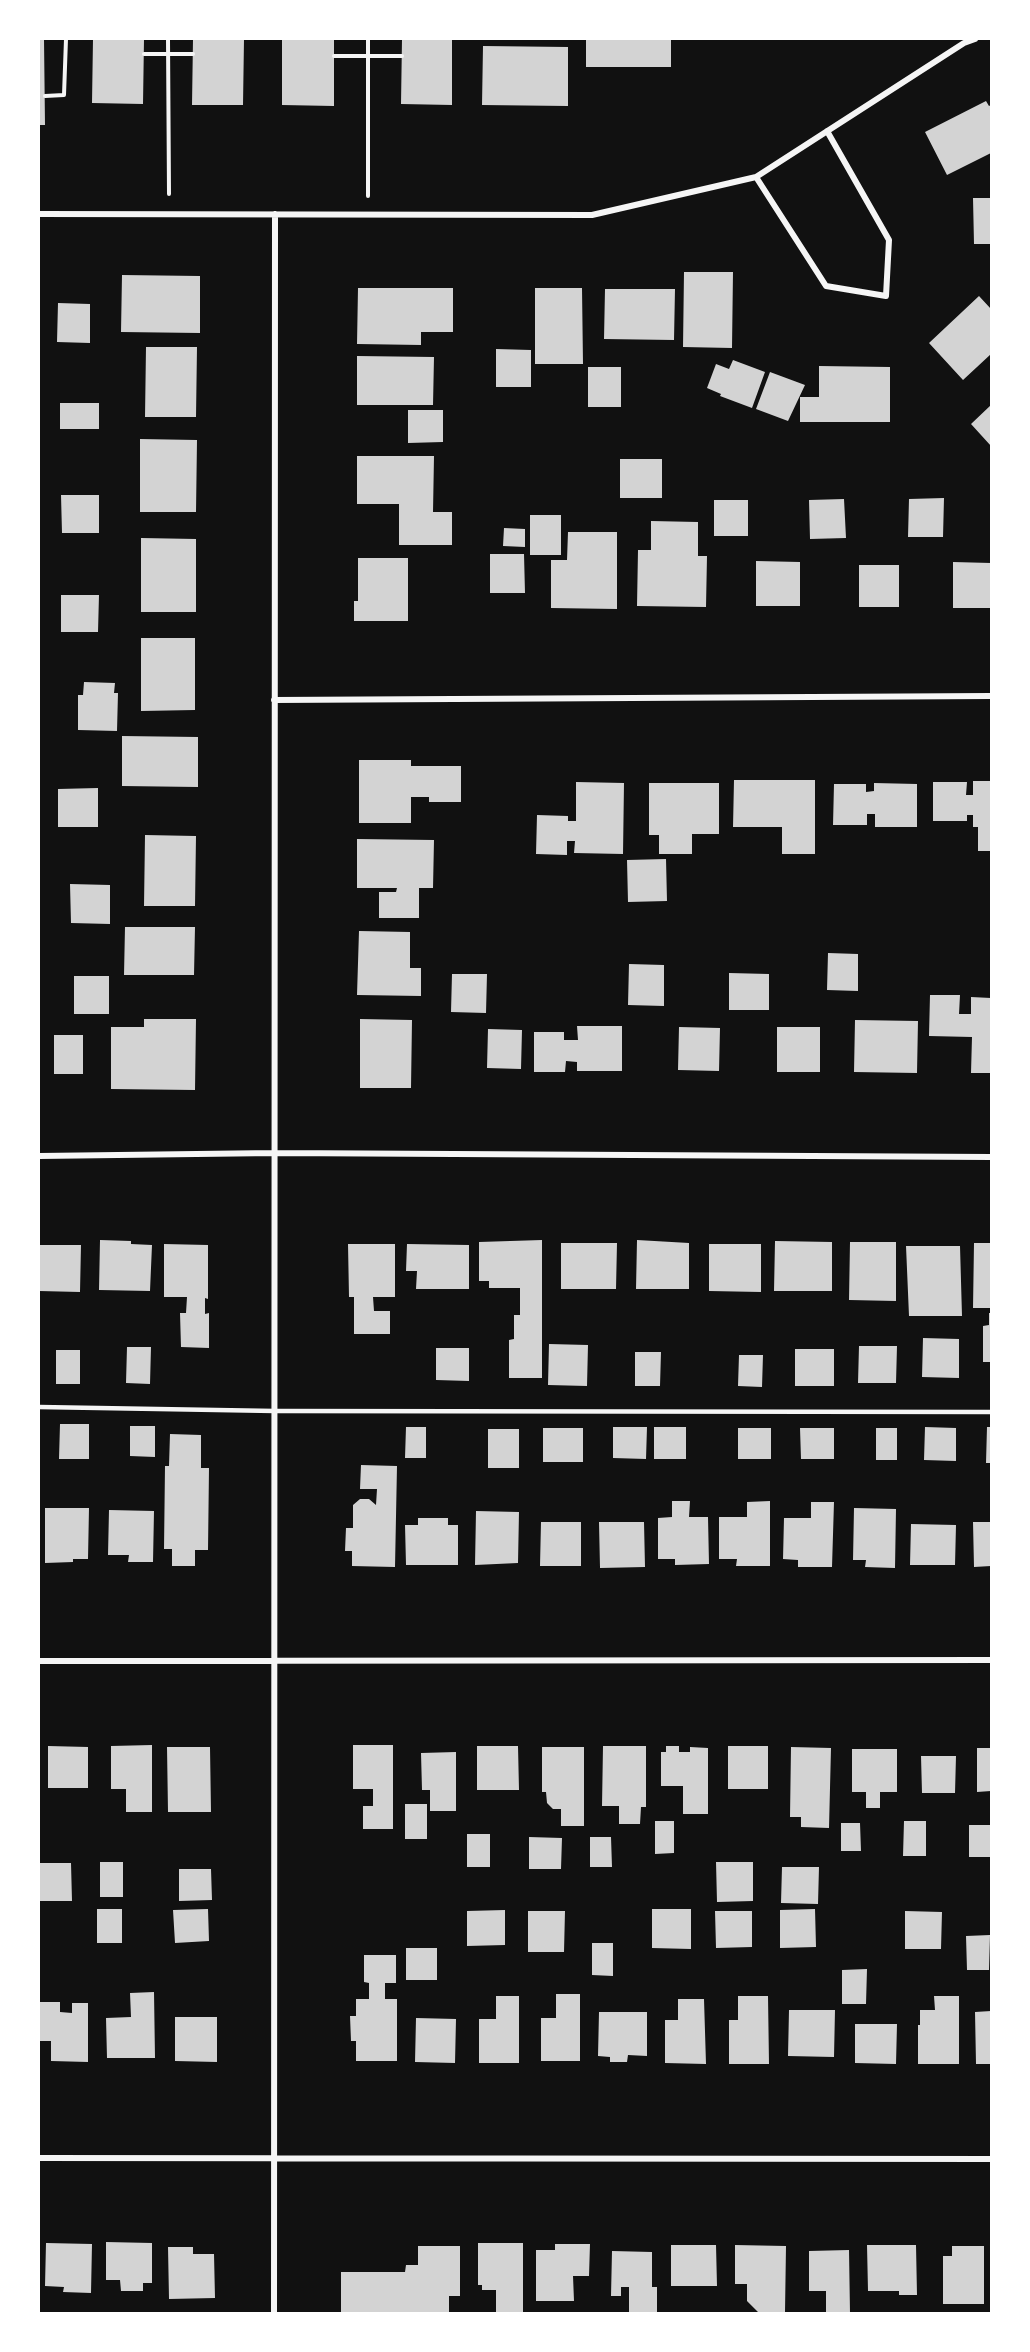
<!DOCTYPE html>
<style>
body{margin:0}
#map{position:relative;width:1030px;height:2352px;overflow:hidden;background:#111;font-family:Overpass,sans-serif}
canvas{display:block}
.frame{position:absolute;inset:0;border:40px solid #fff;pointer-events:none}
</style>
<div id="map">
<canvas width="1030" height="2352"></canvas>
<div class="frame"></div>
</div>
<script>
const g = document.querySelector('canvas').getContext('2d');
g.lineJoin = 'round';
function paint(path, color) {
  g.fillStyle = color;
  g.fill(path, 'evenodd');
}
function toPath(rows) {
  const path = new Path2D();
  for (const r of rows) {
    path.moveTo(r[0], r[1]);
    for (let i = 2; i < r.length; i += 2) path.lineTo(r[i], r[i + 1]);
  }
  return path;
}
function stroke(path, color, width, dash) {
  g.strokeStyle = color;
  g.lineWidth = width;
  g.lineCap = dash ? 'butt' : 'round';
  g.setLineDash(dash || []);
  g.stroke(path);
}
paint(toPath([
 [39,39,44,39,45,125,39,125],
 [93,39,144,39,143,104,92,103],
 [193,39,244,39,243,105,192,105],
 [282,39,334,39,334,106,282,105],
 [402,39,452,39,452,105,401,104],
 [586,39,671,39,671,67,586,67],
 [483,46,568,47,568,106,482,105],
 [986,101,989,106,991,105,991,153,947,175,925,132],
 [973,198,991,198,991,244,974,244],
 [684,272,733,272,732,348,683,347],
 [122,275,200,276,200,333,121,332],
 [358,288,453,288,453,332,421,332,421,345,357,344],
 [535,288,582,288,583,364,535,364],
 [605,289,675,289,674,340,604,339],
 [979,296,991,309,991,354,963,380,929,343],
 [58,303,90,304,90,343,57,342],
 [146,347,197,347,196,417,145,417],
 [496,349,531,350,531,387,496,387],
 [357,356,434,357,433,405,357,405],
 [733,360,765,372,752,408,720,396,721,394,707,388,716,364,729,369],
 [819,366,890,367,890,422,800,422,800,397,819,397],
 [588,367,621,367,621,407,588,407],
 [770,372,805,385,788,421,756,409],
 [60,403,99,403,99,429,60,429],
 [991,405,991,446,971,424],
 [408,410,443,410,443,442,408,443],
 [140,439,197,440,196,512,140,512],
 [357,456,434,456,433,512,452,512,452,545,399,545,399,504,357,504],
 [620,459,662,459,662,498,620,498],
 [61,495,99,495,99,533,62,533],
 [944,498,943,537,908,537,909,499],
 [844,499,846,538,810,539,809,500],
 [714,500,748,500,748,536,714,536],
 [530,515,561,515,561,555,530,555],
 [651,521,698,522,698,556,707,556,706,607,637,606,638,550,651,550],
 [504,528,525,529,525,547,503,546],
 [568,532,617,532,617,609,551,608,551,560,567,560],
 [141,538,196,539,196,612,141,612],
 [490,554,524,554,525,593,490,593],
 [358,558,408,558,408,621,354,621,354,601,358,601],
 [756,561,800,562,800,606,756,606],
 [953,562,991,563,991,608,953,608],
 [859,565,899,565,899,607,859,607],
 [61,595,99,595,98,632,61,632],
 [141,638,195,638,195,710,141,711],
 [84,682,115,683,114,693,118,693,117,731,78,730,78,695,83,695],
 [122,736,198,737,198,787,122,786],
 [359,760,411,760,411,766,461,766,461,802,429,802,429,797,411,797,411,823,359,823],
 [734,780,815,780,815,854,782,854,782,827,733,827],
 [973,781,991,781,991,851,978,851,978,827,973,827,973,815,967,815,967,821,933,821,933,782,967,782,966,795,973,795],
 [576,782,624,783,623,854,574,853,575,841,567,841,567,855,536,854,537,815,568,816,568,821,576,821],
 [649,783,719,783,719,834,692,834,692,854,659,854,659,835,649,835],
 [874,783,917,784,917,827,875,827,875,814,867,814,867,825,833,825,834,784,866,784,866,792,874,791],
 [98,788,98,827,58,827,58,789],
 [145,835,196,836,195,906,144,906],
 [357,839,434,840,433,888,419,888,419,918,379,918,379,892,396,892,397,888,357,888],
 [666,859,667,901,628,902,627,860],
 [70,884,110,885,110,924,71,923],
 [125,927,195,927,194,975,124,975],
 [359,931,410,932,410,968,421,968,421,996,357,995],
 [828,953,858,954,858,991,827,990],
 [629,964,664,965,664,1006,628,1005],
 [729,973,769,974,769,1010,729,1010],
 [452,974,487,974,486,1013,451,1012],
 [74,976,109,976,109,1014,74,1014],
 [930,995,960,995,959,1014,971,1014,971,997,991,998,991,1073,971,1073,972,1037,929,1036],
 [144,1019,196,1019,195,1090,111,1089,111,1027,144,1027],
 [360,1019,412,1020,411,1088,360,1088],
 [855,1020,918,1021,917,1073,854,1072],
 [577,1026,622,1026,622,1071,577,1071,577,1062,566,1061,565,1072,534,1072,534,1032,564,1032,564,1040,578,1040],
 [679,1027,720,1028,719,1071,678,1070],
 [777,1027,820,1027,820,1072,777,1072],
 [488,1029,522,1030,521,1069,487,1068],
 [54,1035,83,1035,83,1074,54,1074],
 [100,1240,131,1241,131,1244,152,1245,150,1291,99,1290],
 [542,1240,542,1378,509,1378,509,1340,514,1339,514,1315,520,1315,520,1288,489,1288,489,1281,479,1281,479,1242],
 [637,1240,689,1243,689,1289,636,1289],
 [775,1241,832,1242,832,1291,774,1291],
 [850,1242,896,1242,896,1301,849,1300],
 [561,1243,617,1243,616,1289,561,1289],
 [974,1243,991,1243,991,1308,973,1308],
 [164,1244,208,1245,208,1299,205,1298,205,1314,209,1313,209,1348,181,1347,180,1313,186,1313,187,1297,164,1297],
 [348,1244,395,1244,395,1297,373,1297,374,1311,390,1311,390,1334,354,1334,354,1297,349,1297],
 [407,1244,469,1245,469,1289,416,1289,417,1271,406,1271],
 [709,1244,761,1244,761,1292,709,1291],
 [39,1245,81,1245,80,1292,39,1291],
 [906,1246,960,1246,962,1316,909,1316],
 [989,1313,991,1313,991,1362,983,1362,983,1326,989,1325],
 [923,1338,959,1339,959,1378,922,1377],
 [549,1344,588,1345,587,1386,548,1385],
 [859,1346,897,1346,896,1383,858,1383],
 [127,1347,151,1347,150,1384,126,1383],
 [436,1348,469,1348,469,1381,436,1380],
 [795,1349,834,1349,834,1386,795,1386],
 [56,1350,80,1350,80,1384,56,1384],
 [635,1352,661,1352,660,1386,635,1386],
 [739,1355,763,1355,762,1387,738,1386],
 [60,1424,89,1424,89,1459,59,1459],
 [130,1426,155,1426,155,1457,130,1456],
 [406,1427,426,1427,426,1458,405,1458],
 [613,1427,647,1427,646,1459,613,1458],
 [654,1427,686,1427,686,1459,654,1459],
 [925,1427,956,1428,956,1461,924,1460],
 [987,1427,991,1427,991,1463,986,1463],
 [543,1428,583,1428,583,1462,543,1462],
 [738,1428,771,1428,771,1459,738,1459],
 [800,1428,834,1428,834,1459,801,1459],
 [876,1428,897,1428,897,1460,876,1460],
 [488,1429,519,1429,519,1468,488,1468],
 [170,1434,201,1435,201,1468,209,1468,208,1550,195,1550,195,1566,172,1566,172,1549,164,1549,165,1466,169,1466],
 [361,1465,397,1466,395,1567,352,1566,352,1551,345,1551,346,1528,353,1528,353,1505,360,1499,369,1499,376,1505,377,1489,360,1489],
 [672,1501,690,1501,689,1517,708,1517,709,1564,675,1565,675,1559,658,1559,658,1518,672,1517],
 [770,1501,770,1566,736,1566,737,1559,719,1559,719,1517,747,1517,747,1502],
 [811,1502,834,1502,832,1567,798,1567,798,1560,783,1559,784,1518,811,1518],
 [45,1508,89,1508,88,1559,73,1559,73,1562,45,1563],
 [854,1508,896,1509,895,1568,865,1567,866,1560,853,1560],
 [109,1510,154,1511,153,1562,128,1562,129,1555,108,1555],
 [476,1511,519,1512,518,1563,475,1565],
 [418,1518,448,1518,448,1525,458,1525,458,1565,406,1565,405,1525,418,1525],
 [541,1522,581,1522,581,1566,540,1566],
 [599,1522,644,1522,645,1567,600,1568],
 [973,1522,991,1522,991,1566,974,1567],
 [911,1524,956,1525,955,1565,910,1565],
 [152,1745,152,1812,126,1812,126,1789,111,1789,111,1746],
 [353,1745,393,1745,393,1829,363,1829,363,1806,373,1806,373,1789,353,1789],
 [48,1746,88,1747,88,1788,48,1788],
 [477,1746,518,1746,519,1790,477,1790],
 [603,1746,646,1746,646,1807,641,1807,640,1824,619,1824,619,1806,602,1806],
 [666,1746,679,1746,679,1752,690,1752,690,1747,708,1748,708,1814,683,1814,683,1786,661,1786,661,1752,666,1752],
 [728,1746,768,1746,768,1789,728,1789],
 [167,1747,210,1747,211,1812,168,1812],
 [542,1747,584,1747,584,1826,561,1826,561,1809,553,1809,547,1803,546,1792,542,1792],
 [791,1747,831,1748,829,1828,801,1827,801,1817,790,1817],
 [977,1748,991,1748,991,1791,977,1792],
 [852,1749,897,1749,897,1792,880,1792,880,1808,866,1808,866,1792,852,1792],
 [456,1752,456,1811,430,1811,430,1790,422,1790,421,1753],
 [921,1756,956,1756,955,1793,922,1793],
 [405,1804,427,1804,427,1839,405,1839],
 [655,1821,674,1821,674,1853,655,1854],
 [904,1821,926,1821,926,1856,903,1856],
 [841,1823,860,1823,861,1851,841,1851],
 [969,1825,991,1825,991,1857,969,1857],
 [467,1834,490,1834,490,1867,467,1867],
 [529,1837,562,1838,561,1869,529,1869],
 [590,1837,611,1837,612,1867,590,1867],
 [100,1862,123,1862,123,1897,100,1897],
 [716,1862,753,1862,753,1901,717,1902],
 [39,1863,71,1863,72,1901,39,1901],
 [782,1867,819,1867,818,1904,781,1903],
 [179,1869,211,1869,212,1900,179,1901],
 [97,1909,122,1909,122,1943,97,1943],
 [208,1909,209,1941,175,1943,173,1910],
 [652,1909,691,1909,691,1949,652,1948],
 [815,1909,816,1947,780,1948,780,1910],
 [505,1910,505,1945,467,1946,467,1911],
 [528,1911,565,1911,564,1952,528,1952],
 [715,1911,752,1911,752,1947,716,1948],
 [905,1911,942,1912,941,1949,905,1949],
 [990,1935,989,1970,967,1970,966,1936],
 [592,1943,613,1943,613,1976,592,1975],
 [406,1948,437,1948,437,1980,406,1980],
 [364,1955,396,1955,396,1983,385,1983,385,1999,397,1999,397,2061,356,2061,356,2041,351,2041,350,2016,356,2016,356,1999,369,1999,369,1983,364,1982],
 [867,1969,866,2004,842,2004,842,1970],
 [154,1992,155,2058,107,2058,106,2018,131,2017,130,1993],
 [556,1994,580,1994,580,2061,541,2061,541,2018,556,2018],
 [496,1996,519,1996,519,2063,479,2063,479,2019,496,2019],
 [738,1996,768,1996,769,2064,729,2064,729,2020,738,2020],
 [934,1996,959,1996,959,2064,918,2064,918,2025,920,2025,920,2010,935,2010],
 [678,1999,704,1999,706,2064,665,2063,665,2020,678,2020],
 [39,2002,60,2002,60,2012,72,2013,72,2003,88,2003,88,2062,51,2061,51,2041,39,2041],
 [789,2010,835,2010,834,2057,788,2056],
 [991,2011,991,2064,976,2064,975,2012],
 [599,2012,647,2012,647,2056,628,2055,627,2062,610,2062,610,2057,598,2056],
 [175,2017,217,2017,217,2062,175,2061],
 [416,2018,456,2019,455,2063,415,2062],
 [855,2024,897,2024,896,2064,855,2063],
 [106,2242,152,2243,152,2283,143,2283,143,2291,121,2291,120,2280,106,2280],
 [46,2243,92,2244,91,2293,63,2292,64,2287,45,2286],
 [478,2243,523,2243,523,2313,496,2313,496,2290,482,2290,482,2285,478,2285],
 [555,2244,590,2244,589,2276,573,2276,574,2301,536,2301,536,2250,555,2250],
 [671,2245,716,2245,717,2286,671,2286],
 [735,2245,786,2246,785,2312,758,2312,747,2301,747,2284,735,2284],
 [867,2245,916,2245,917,2295,899,2295,899,2291,868,2291],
 [418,2246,460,2246,460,2296,449,2296,449,2313,341,2313,341,2272,405,2272,406,2265,418,2265],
 [952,2246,984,2246,984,2304,943,2304,943,2256,952,2256],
 [168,2247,193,2247,193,2254,214,2254,215,2298,169,2299],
 [849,2250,850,2313,826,2313,826,2291,809,2291,809,2251],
 [612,2251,652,2252,652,2287,657,2287,657,2313,629,2313,629,2287,621,2287,621,2296,611,2296]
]), '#d3d3d3');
stroke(toPath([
 [168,39,169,194],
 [144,54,193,54],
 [334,56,402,56],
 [45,96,64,95,66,39],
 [368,196,368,39]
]), '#f5f5f5', 4);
stroke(toPath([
 [39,1407,275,1411,991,1412]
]), '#f5f5f5', 4.5);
stroke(toPath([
 [756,177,826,286,886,296,889,240,827,131],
 [39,214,592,215,756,177,964,43,975,39],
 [274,700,991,696],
 [39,1156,275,1153,991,1157],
 [39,1661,991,1660],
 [39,2158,991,2159],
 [274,2313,275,214]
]), '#f5f5f5', 6);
</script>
